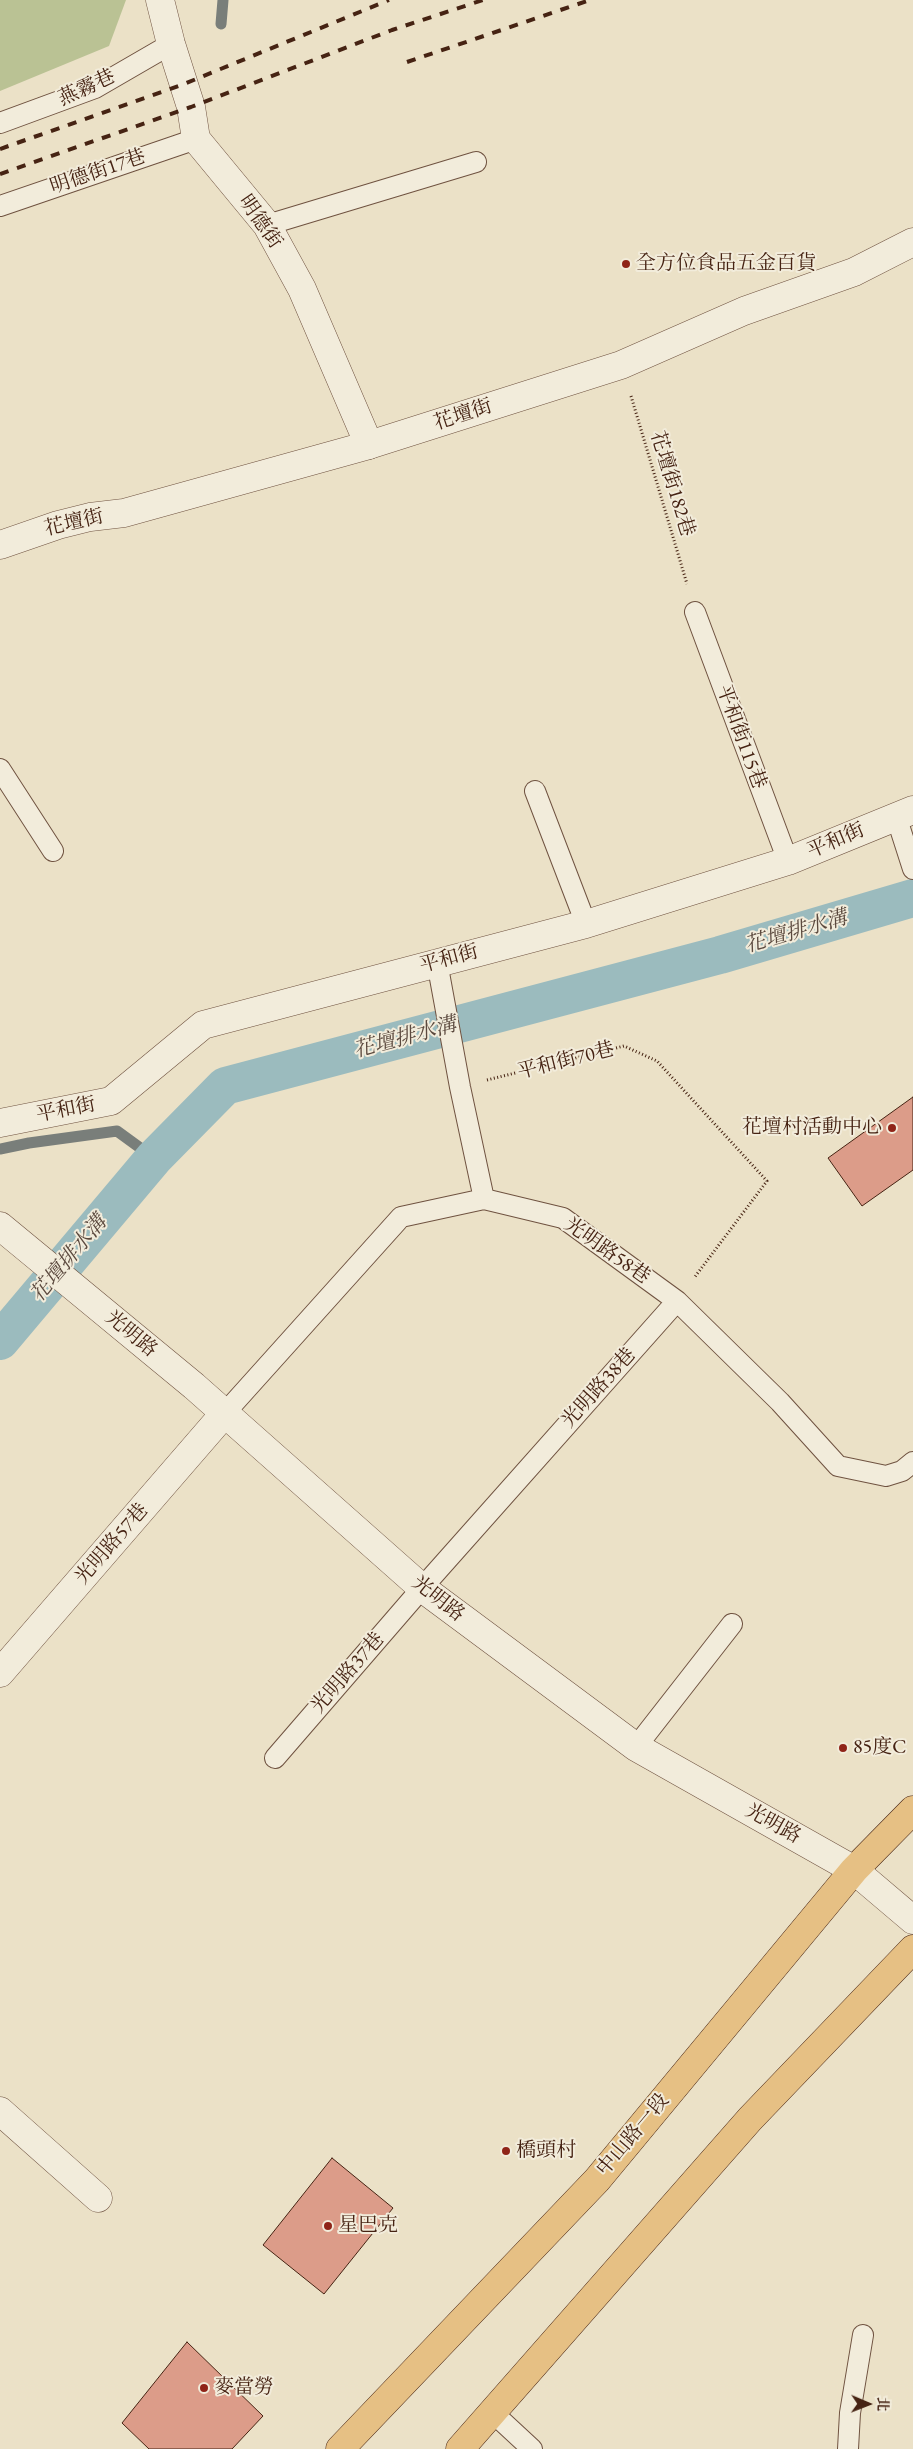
<!DOCTYPE html>
<meta charset="utf-8">
<style>
body{margin:0}
#map{position:relative;width:913px;height:2449px;overflow:hidden;background:#ebe1c7;font-family:"EB Garamond","Noto Serif TC",serif}
canvas{display:block}
.north{position:absolute;left:843px;top:2379px;width:50px;height:50px;-webkit-text-stroke:4px #f2ecdb;paint-order:stroke;rotate:91deg;font-size:14px;font-weight:700;line-height:20px;text-align:center;color:#462313}
.north::after{content:'';display:block;margin:auto;width:18px;height:22px;background:#462313;clip-path:polygon(50% 0,100% 100%,50% 72%,0 100%)}
</style>
<div id="map">
<canvas width="913" height="2449"></canvas>
<div class="north">北</div>
</div>
<script>
const g = document.querySelector('canvas').getContext('2d');
g.lineJoin = 'round';
function paint(path, color) {
  g.fillStyle = color;
  g.fill(path, 'evenodd');
}
function toPath(rows) {
  const path = new Path2D();
  for (const r of rows) {
    path.moveTo(r[0], r[1]);
    for (let i = 2; i < r.length; i += 2) path.lineTo(r[i], r[i + 1]);
  }
  return path;
}
function stroke(path, color, width, dash) {
  g.strokeStyle = color;
  g.lineWidth = width;
  g.lineCap = dash ? 'butt' : 'round';
  g.setLineDash(dash || []);
  g.stroke(path);
}
function drawText(font, color, halo, rows, align = 'center') {
  g.font = font + ' "EB Garamond","Noto Serif TC",serif';
  g.lineWidth = 4;
  g.setLineDash([]);
  g.textBaseline = 'middle';
  g.strokeStyle = halo;
  g.fillStyle = color;
  for (const [text, x, y, turn = 0] of rows) {
    g.save();
    g.translate(x, y);
    g.rotate((+turn || 0) * Math.PI / 180);
    g.textAlign = isNaN(turn) ? turn : align;
    if (halo) g.strokeText(text, 0, 0);
    g.fillText(text, 0, 0);
    g.restore();
  }
}
paint(toPath([
 [0,0,126,0,109,46,0,91]
]), '#bac294');
stroke(toPath([
 [221,24,223,0],
 [0,1149,29,1143,117,1131,154,1158]
]), '#797e7a', 11);
stroke(toPath([
 [0,1341,154,1158,225,1086,720,955,913,898]
]), '#9bbbbe', 38);
const building = toPath([
 [913,1097,913,1170,862,1206,828,1158,913,1097],
 [332,2158,393,2208,324,2294,263,2245,332,2158],
 [187,2342,263,2416,232,2449,149,2449,122,2423,187,2342]
]);
paint(building, '#dc9c89');
stroke(building, '#462313', 1);
const service = toPath([
 [0,123,95,88,171,44],
 [0,206,196,139],
 [267,225,476,162],
 [695,612,788,861],
 [0,769,53,851],
 [535,791,586,924],
 [896,816,913,869],
 [437,962,460,1087,484,1199],
 [224,1414,401,1217,484,1199,563,1218,677,1301,780,1402,838,1466,886,1476,902,1471,913,1462],
 [636,1747,732,1624],
 [275,1758,422,1588,677,1301],
 [491,2411,532,2449],
 [848,2449,850,2413,863,2335]
]);
const minor = toPath([
 [160,0,171,44,191,107,196,139,267,225,302,289,369,445],
 [0,1123,111,1101,203,1025,586,924,788,861,913,810],
 [0,1226,194,1386,422,1588,636,1747,854,1870,913,1920],
 [0,1673,224,1414],
 [0,2111,98,2198]
]);
const tertiary = toPath([
 [0,545,58,525,90,517,124,513,369,445,621,365,744,311,854,272,913,242]
]);
const primary = toPath([
 [340,2449,597,2180,854,1870,913,1810],
 [460,2449,750,2119,913,1949]
]);
stroke(service, '#6f5240', 22);
stroke(minor, '#6f5240', 29);
stroke(tertiary, '#6f5240', 29);
stroke(primary, '#462313', 29);
stroke(toPath([
 [631,396,687,584],
 [487,1080,624,1046,657,1061,767,1181,694,1278]
]), '#462313', 3, [1, 2.5]);
stroke(service, '#f2ecdb', 20);
stroke(minor, '#f2ecdb', 28);
stroke(tertiary, '#f2ecdb', 28);
stroke(primary, '#e6c084', 28);
stroke(toPath([
 [407,62,590,0],
 [0,149,184,84,389,0],
 [0,174,191,107,392,30,483,0]
]), '#462313', 4, [9, 9]);
for (const [x, y, r, color] of [
 [626,264,5,"#8f2418"],
 [892,1128,5,"#8f2418"],
 [843,1748,5,"#8f2418"],
 [506,2151,5,"#8f2418"],
 [328,2226,5,"#8f2418"],
 [204,2388,5,"#8f2418"]
]) {
  const dot = new Path2D();
  dot.arc(x, y, r, 0, 2 * Math.PI);
  g.fillStyle = color;
  g.fill(dot);
  stroke(dot, '#f2ecdb', 2);
}
drawText('20px', '#462313', '#f2ecdb', [
 ["燕霧巷",87,88,-25],
 ["明德街17巷",98,172,-19],
 ["明德街",260,222,55],
 ["花壇街",463,415,-18],
 ["花壇街182巷",672,484,73],
 ["花壇街",74,523,-13],
 ["平和街115巷",741,737,70],
 ["平和街",836,841,-23],
 ["平和街",449,959,-15],
 ["平和街70巷",566,1061,-14],
 ["平和街",66,1110,-11],
 ["光明路58巷",607,1251,35],
 ["光明路",131,1334,40],
 ["光明路38巷",599,1388,-48],
 ["光明路57巷",112,1544,-49],
 ["光明路",438,1599,38],
 ["光明路37巷",348,1673,-49],
 ["光明路",773,1824,29],
 ["中山路一段",633,2135,-50]
]);
drawText('20px', '#462313', '#f2ecdb', [
 ["全方位食品五金百貨",636,264],
 ["花壇村活動中心",882,1128,"right"],
 ["85度C",853,1748],
 ["橋頭村",516,2151],
 ["星巴克",338,2226],
 ["麥當勞",214,2388]
], 'left');
drawText('italic 21px', '#5b493e', '#f2ecdb', [
 ["花壇排水溝",796,932,-16],
 ["花壇排水溝",405,1038,-15],
 ["花壇排水溝",69,1259,-50]
]);
</script>
